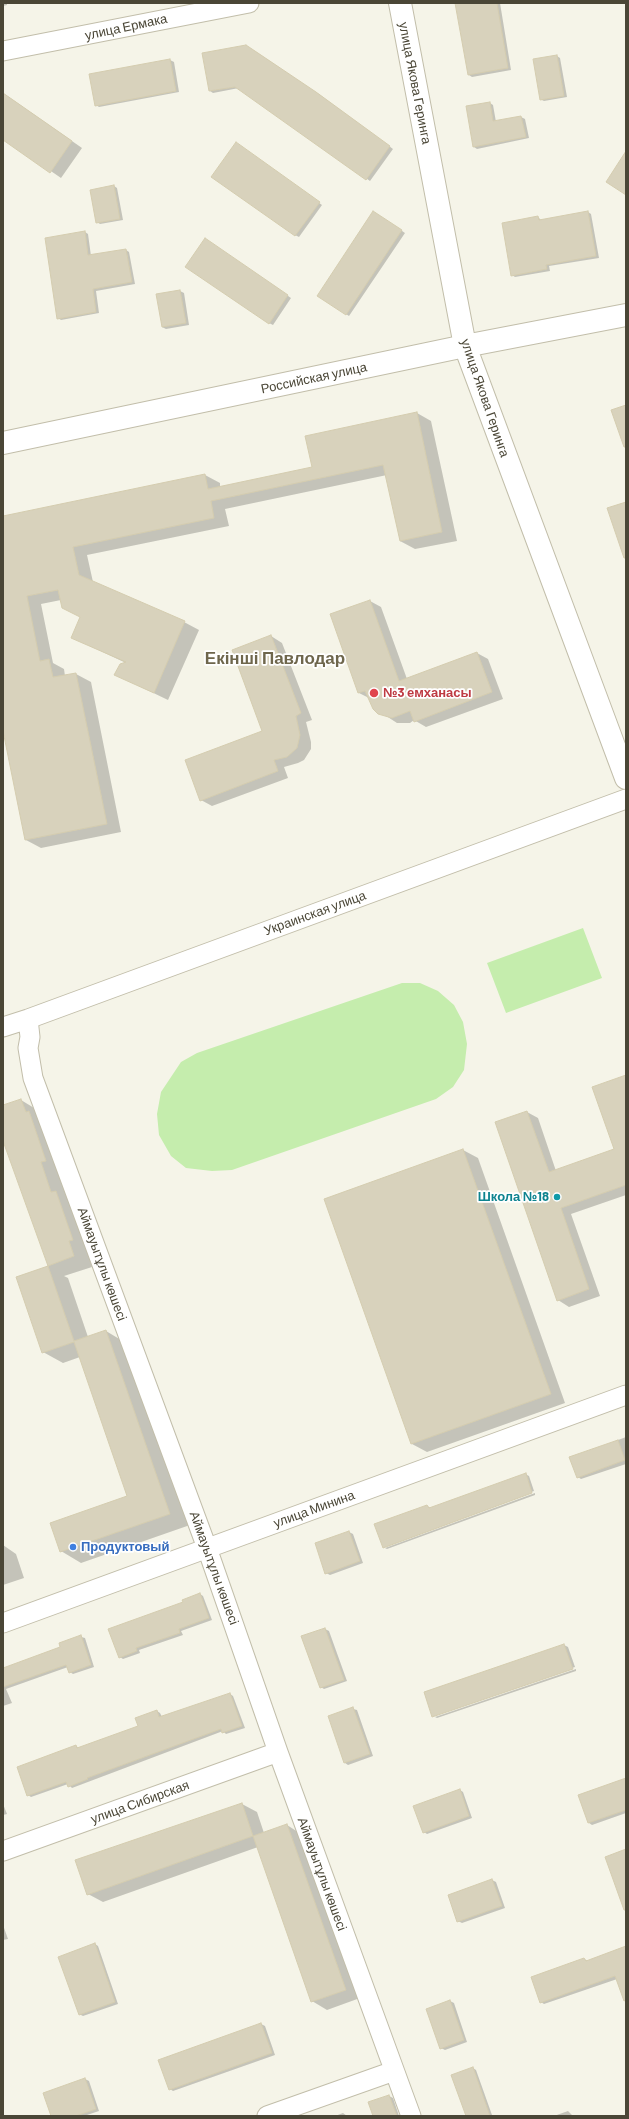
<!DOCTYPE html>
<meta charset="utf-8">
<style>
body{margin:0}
#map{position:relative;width:629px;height:2119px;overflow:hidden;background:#f5f4e8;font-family:Barlow,sans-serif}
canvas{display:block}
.frame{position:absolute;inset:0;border:4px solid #4a4636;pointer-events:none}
</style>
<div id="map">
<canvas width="629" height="2119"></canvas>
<div class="frame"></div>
</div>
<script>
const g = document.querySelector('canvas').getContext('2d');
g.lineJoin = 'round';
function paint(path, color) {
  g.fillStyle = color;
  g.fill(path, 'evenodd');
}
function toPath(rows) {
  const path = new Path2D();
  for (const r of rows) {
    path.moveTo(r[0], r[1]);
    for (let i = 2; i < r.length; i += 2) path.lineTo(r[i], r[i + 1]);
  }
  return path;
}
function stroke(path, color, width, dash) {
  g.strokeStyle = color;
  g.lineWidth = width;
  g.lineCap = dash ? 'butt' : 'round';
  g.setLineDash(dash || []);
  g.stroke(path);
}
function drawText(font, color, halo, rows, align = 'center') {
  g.font = font + ' Barlow,sans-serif';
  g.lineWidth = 3.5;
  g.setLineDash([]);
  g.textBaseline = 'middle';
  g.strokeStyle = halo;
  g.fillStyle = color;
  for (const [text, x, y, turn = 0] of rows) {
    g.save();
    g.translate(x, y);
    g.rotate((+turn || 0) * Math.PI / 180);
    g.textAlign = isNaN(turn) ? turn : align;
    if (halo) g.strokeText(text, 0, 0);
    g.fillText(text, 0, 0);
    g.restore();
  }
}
paint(toPath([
 [583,928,602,978,506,1013,487,963],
 [402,983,420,983,438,991,454,1005,463,1022,467,1044,464,1070,453,1087,436,1099,232,1170,212,1171,186,1168,171,1156,159,1135,157,1114,161,1092,181,1062,197,1053]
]), '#c5edad');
paint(toPath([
 [3,3,7,3,7,5,3,6],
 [456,3,500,3,511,70,472,77,469,75],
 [250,48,320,95,393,149,370,181,239,88,213,93,210,91],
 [557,56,560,58,567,97,544,101,540,99],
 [170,60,174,62,179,92,99,107,96,105],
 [3,93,82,148,61,178,3,138],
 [490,103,493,105,496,122,521,117,525,119,529,138,477,149,474,147],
 [239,145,322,205,299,237,295,235],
 [114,186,117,188,123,220,100,224,97,222],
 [588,212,591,214,599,258,549,266,550,271,515,277,512,275,538,217,541,220],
 [377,214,405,233,349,316,346,314],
 [85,232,88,234,91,256,126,250,129,252,135,284,96,291,99,313,61,320,58,318],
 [208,241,291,298,273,325,269,323],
 [180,291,184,293,189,325,166,329,162,327,157,295],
 [417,413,431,421,457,541,415,549,400,541,387,475,225,509,229,526,87,555,93,582,184,622,199,630,168,700,116,675,126,663,73,638,81,617,61,600,41,604,53,663,64,669,65,676,76,674,91,682,121,832,41,848,26,840,3,726,3,517,205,475,220,483,220,487,313,468],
 [370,601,381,607,407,679,477,653,488,659,503,699,426,727,414,720,410,723,397,723,374,708,369,698,359,693,331,615],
 [271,636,282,643,312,720,306,722,311,742,311,749,304,760,298,763,284,767,288,778,212,806,201,800,264,732],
 [626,1076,626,1195,571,1214,600,1296,569,1307,558,1300,527,1112,538,1118,556,1171,615,1150],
 [21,1100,39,1111,91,1250,87,1251,92,1267,64,1276,68,1278,88,1337,106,1331,126,1343,190,1525,81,1563,61,1551,129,1496,80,1357,63,1363,43,1352,17,1277,49,1266,3,1137,3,1106],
 [463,1150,478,1158,565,1403,427,1452,412,1444,325,1199],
 [626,1437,626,1464,581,1479,578,1477,571,1458],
 [525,1474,529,1476,534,1491,384,1547,375,1524,427,1506,431,1508],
 [535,1493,535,1495,387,1549,385,1548],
 [349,1532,353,1534,363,1563,330,1575,326,1573],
 [3,1545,16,1554,24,1578,3,1585],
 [200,1594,203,1596,212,1620,181,1631,183,1635,139,1650,140,1653,123,1659,120,1657,184,1603],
 [325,1629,329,1631,347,1681,324,1689,321,1687],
 [81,1637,85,1638,94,1667,73,1674,70,1672,68,1667,6,1689,12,1703,3,1706,3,1669,61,1648],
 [564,1645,568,1647,575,1667,433,1716,425,1692],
 [576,1669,576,1671,437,1718,435,1717],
 [230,1694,233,1696,245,1728,226,1734,223,1731,72,1788,68,1784,31,1797,28,1795,76,1746,79,1748,139,1727,157,1711,160,1713,162,1717],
 [353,1709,357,1710,373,1756,348,1765,345,1763],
 [626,1780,626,1813,592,1825,589,1823,579,1795],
 [460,1790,463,1792,472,1818,427,1834,424,1832],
 [3,1804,7,1814,3,1815],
 [242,1804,257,1812,264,1833,287,1825,301,1834,360,1998,327,2010,312,2001,258,1847,103,1902,88,1894],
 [492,1880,496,1882,505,1908,462,1923,458,1921],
 [3,1925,8,1939,3,1940],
 [95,1944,98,1946,118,2004,83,2016,79,2014],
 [626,1948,626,1976,544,2004,541,2002,584,1959,588,1961],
 [450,2001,454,2003,467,2042,445,2050,441,2048],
 [261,2024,265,2026,275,2055,173,2091,170,2089],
 [473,2068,476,2070,492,2115,467,2116],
 [85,2079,89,2081,99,2111,84,2116,52,2116],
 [389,2096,393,2098,399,2116,374,2116],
 [568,2111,573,2116,554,2116],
 [343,2113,347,2116,335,2116]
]), '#0003');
const building = toPath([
 [455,3,497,3,508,68,468,75,455,3],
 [246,45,316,92,390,146,366,180,235,87,209,91,202,53,246,45],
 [557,55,564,96,540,100,533,59,557,55],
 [170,59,176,91,95,106,89,74,170,59],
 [3,93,72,141,50,173,3,140,3,93],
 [490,102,493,121,521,116,526,137,473,147,466,106,490,102],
 [236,142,320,202,295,236,211,177,236,142],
 [626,151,626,195,606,182,626,151],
 [114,185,120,219,96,223,90,190,114,185],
 [373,211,402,230,346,315,317,296,373,211],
 [588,211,596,256,546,265,547,269,511,276,502,223,538,216,539,220,588,211],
 [85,231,88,255,126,249,132,282,93,289,96,312,57,319,45,238,85,231],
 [205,238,288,295,269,324,185,267,205,238],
 [180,290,186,323,162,327,156,294,180,290],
 [626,405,626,447,624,447,611,410,626,405],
 [417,412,442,532,400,541,383,465,211,501,214,518,73,547,79,575,185,621,154,693,114,675,120,664,126,662,71,638,80,617,62,608,58,590,27,596,40,661,49,659,53,677,76,673,107,824,25,840,3,731,3,516,205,474,208,489,312,467,305,436,417,412],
 [626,502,626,558,624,558,607,508,626,502],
 [370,600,399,681,477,652,492,692,414,722,410,711,392,718,378,714,373,709,365,691,358,693,330,614,370,600],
 [271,635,301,713,296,716,300,735,297,748,287,757,274,760,278,771,200,801,185,760,262,731,232,650,271,635],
 [626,1075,626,1185,561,1208,589,1289,557,1301,495,1122,527,1111,549,1172,614,1149,592,1087,626,1075],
 [21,1099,26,1112,29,1111,46,1161,41,1162,51,1192,56,1191,73,1240,69,1241,74,1256,48,1266,3,1141,3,1105,21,1099],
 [463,1149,551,1394,411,1444,324,1199,463,1149],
 [48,1266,74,1341,106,1330,170,1514,60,1552,50,1523,127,1496,74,1342,42,1353,16,1277,48,1266],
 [618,1440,625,1460,577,1478,569,1457,618,1440],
 [526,1473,532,1493,383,1548,374,1524,427,1505,429,1508,526,1473],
 [349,1531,360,1561,325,1574,315,1543,349,1531],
 [200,1593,209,1618,179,1629,180,1633,136,1648,137,1651,119,1658,108,1629,183,1602,182,1600,200,1593],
 [325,1628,344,1680,320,1688,301,1636,325,1628],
 [81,1635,91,1665,69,1673,66,1665,3,1687,3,1668,60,1647,59,1643,81,1635],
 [564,1644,573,1669,432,1717,424,1692,564,1644],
 [230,1693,242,1726,222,1733,221,1729,87,1778,88,1779,68,1787,66,1782,27,1796,17,1767,76,1745,77,1748,138,1726,135,1718,157,1710,159,1717,230,1693],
 [353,1707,370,1754,344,1763,328,1716,353,1707],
 [626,1778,626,1810,588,1823,578,1795,626,1778],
 [460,1789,469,1816,423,1833,413,1806,460,1789],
 [242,1803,253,1836,87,1895,75,1860,242,1803],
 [287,1824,346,1990,311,2002,253,1836,287,1824],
 [626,1849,626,1910,624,1910,605,1857,626,1849],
 [492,1879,502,1906,457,1922,448,1895,492,1879],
 [95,1943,115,2002,79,2015,58,1957,95,1943],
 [626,1946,626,2000,624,2001,615,1976,540,2003,531,1977,584,1958,586,1961,626,1946],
 [450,2000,464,2040,440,2049,426,2009,450,2000],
 [261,2023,272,2053,169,2090,158,2060,261,2023],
 [473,2067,490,2116,466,2116,451,2075,473,2067],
 [85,2078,96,2109,76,2116,51,2116,43,2093,85,2078],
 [389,2095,397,2116,373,2116,368,2102,389,2095]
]);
paint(building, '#d8d2bc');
stroke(building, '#d4ccaf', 1);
const minor = toPath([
 [3,51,249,3],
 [28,1019,30,1037,28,1048,33,1078,207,1548,278,1752,411,2116],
 [3,1027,28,1019,626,799],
 [3,1623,626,1395],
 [3,1851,278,1752],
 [267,2116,394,2071]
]);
const tertiary = toPath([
 [400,3,465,346,626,778],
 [3,443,465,346,626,315]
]);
stroke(minor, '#c2beaa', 21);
stroke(tertiary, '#c2beaa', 24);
stroke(minor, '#fff', 19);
stroke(tertiary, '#fff', 22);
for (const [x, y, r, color] of [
 [374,693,5,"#e0444e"],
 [557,1197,4,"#0f9aa8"],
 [73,1547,4,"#3f7fe0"]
]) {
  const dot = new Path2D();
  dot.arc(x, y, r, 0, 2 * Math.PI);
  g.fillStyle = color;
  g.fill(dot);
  stroke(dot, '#fff', 1.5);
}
drawText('13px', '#4a4636', '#fff', [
 ["улица Ермака",126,27,-12],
 ["улица Якова Геринга",415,83,79],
 ["Российская улица",314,378,-12],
 ["улица Якова Геринга",485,398,71],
 ["Украинская улица",315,913,-20],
 ["Аймауытұлы көшесі",102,1264,70],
 ["улица Минина",314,1509,-20],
 ["Аймауытұлы көшесі",214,1568,70],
 ["улица Сибирская",140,1802,-20],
 ["Аймауытұлы көшесі",322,1874,70]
]);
drawText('bold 13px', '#be3a42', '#fff', [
 ["№3 емханасы",383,693]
], 'left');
drawText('bold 13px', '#0d838f', '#fff', [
 ["Школа №18",549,1197]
], 'right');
drawText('bold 13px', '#366cbe', '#fff', [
 ["Продуктовый",81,1547]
], 'left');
drawText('bold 17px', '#6e664c', '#fff', [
 ["Екінші Павлодар",275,658]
]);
</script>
